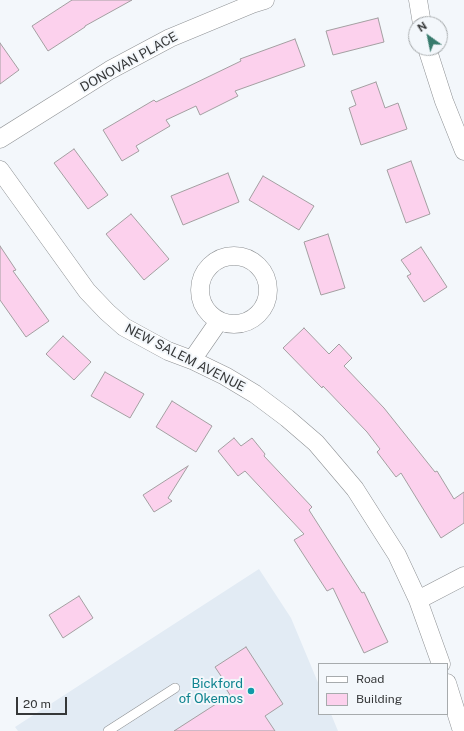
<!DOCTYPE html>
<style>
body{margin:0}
#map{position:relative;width:464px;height:731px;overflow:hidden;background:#f3f7fb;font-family:"Public Sans",sans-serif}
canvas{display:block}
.legend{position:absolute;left:318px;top:663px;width:130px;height:52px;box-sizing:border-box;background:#f3f7fb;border:1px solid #a7abad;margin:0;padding:5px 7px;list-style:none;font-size:12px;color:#363839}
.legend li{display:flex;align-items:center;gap:8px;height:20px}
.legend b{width:20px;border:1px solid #a7abad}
.north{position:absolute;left:408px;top:16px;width:40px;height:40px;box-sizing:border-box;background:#f3f7fb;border:1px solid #a7abad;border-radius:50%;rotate:327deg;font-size:11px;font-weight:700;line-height:16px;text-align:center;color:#363839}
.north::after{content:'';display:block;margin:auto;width:14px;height:18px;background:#387b6d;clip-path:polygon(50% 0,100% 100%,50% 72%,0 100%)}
.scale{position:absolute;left:16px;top:697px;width:51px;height:18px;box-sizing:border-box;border:2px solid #363839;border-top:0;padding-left:5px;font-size:12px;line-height:14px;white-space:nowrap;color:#363839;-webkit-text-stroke:3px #f3f7fb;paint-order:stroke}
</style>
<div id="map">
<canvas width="464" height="731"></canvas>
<ul class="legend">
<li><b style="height:5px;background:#fff"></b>Road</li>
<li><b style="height:11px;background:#fcd1ed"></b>Building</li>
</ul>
<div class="north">N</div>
<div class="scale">20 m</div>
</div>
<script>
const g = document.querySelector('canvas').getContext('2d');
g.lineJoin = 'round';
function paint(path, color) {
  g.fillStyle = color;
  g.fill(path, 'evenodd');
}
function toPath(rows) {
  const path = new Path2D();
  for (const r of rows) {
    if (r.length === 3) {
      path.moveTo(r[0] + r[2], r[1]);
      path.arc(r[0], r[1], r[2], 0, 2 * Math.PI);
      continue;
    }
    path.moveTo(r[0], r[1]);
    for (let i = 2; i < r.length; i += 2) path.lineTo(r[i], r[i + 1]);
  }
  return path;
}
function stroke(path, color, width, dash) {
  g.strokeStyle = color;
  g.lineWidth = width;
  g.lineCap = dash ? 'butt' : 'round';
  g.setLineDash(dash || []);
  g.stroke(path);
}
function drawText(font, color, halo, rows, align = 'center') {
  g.font = font + ' "Public Sans",sans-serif';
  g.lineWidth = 4;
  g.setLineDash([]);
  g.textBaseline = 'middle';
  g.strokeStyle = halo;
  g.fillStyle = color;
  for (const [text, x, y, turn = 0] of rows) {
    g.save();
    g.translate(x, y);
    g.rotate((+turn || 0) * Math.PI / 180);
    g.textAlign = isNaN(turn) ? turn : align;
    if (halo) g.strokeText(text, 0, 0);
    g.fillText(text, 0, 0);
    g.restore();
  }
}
paint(toPath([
 [259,569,291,618,319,685,319,714,331,714,338,731,18,731,15,727]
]), '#e2ebf4');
const building = toPath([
 [72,0,132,0,85,26,85,27,48,51,32,26,72,0],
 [378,18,384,42,333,55,326,31,378,18],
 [295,39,305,66,235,91,238,96,200,115,196,106,166,120,170,126,136,146,139,151,122,161,103,130,154,100,156,102,241,61,240,59,295,39],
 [0,43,19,70,0,84,0,43],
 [376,82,385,108,398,103,407,129,361,145,349,108,356,105,351,91,376,82],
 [74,149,108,195,88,209,54,163,74,149],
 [411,161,430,214,406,223,387,170,411,161],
 [228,173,239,202,183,225,171,196,228,173],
 [263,176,314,206,299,230,249,200,263,176],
 [131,214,169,259,144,280,106,234,131,214],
 [328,234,345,288,321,295,304,242,328,234],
 [0,246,16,270,13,271,49,321,26,337,0,300,0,246],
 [421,247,447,287,424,302,407,276,411,274,401,260,421,247],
 [304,328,329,354,339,344,352,358,344,366,384,408,435,472,437,471,454,499,464,492,464,523,441,538,401,473,396,477,377,452,380,449,367,432,323,386,322,388,283,348,304,328],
 [63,336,91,362,74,380,46,354,63,336],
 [105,372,144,394,130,418,91,396,105,372],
 [172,401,212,426,196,452,156,427,172,401],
 [234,438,241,446,252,438,265,454,264,456,312,507,309,510,362,593,364,592,388,642,364,653,333,588,327,591,294,540,304,534,245,471,238,476,218,451,234,438],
 [188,466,168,498,172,501,154,512,143,495,188,466],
 [79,596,93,618,63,638,49,615,79,596],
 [246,647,283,704,265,716,275,731,174,731,230,695,225,687,227,685,215,667,246,647]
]);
paint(building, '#fcd1ed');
stroke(building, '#a39fa1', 1);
const lane = toPath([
 [108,731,175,688]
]);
const street = toPath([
 [418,0,422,24],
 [427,48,444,101,464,151],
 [0,139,110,70,170,38,252,4,265,0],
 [0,170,87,291,107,312,124,327,168,351,192,360,225,376,255,394,287,418,316,443,355,489,397,555,418,600,441,664],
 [234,290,34],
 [192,360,219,321],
 [418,600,464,576],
 [447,683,462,731]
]);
stroke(lane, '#8e9194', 10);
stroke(street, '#8e9194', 19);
stroke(lane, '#fff', 9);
stroke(street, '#fff', 18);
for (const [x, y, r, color] of [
 [251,691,4,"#0f9aa8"]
]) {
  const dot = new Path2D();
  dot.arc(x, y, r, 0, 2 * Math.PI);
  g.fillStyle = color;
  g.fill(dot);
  stroke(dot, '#f3f7fb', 1.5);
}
drawText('13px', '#363839', '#f3f7fb', [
 ["DONOVAN PLACE",129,62,-29],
 ["NEW SALEM AVENUE",185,358,27]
]);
drawText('13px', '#0d838f', '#f3f7fb', [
 ["Bickford",243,684],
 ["of Okemos",243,699]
], 'right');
</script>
